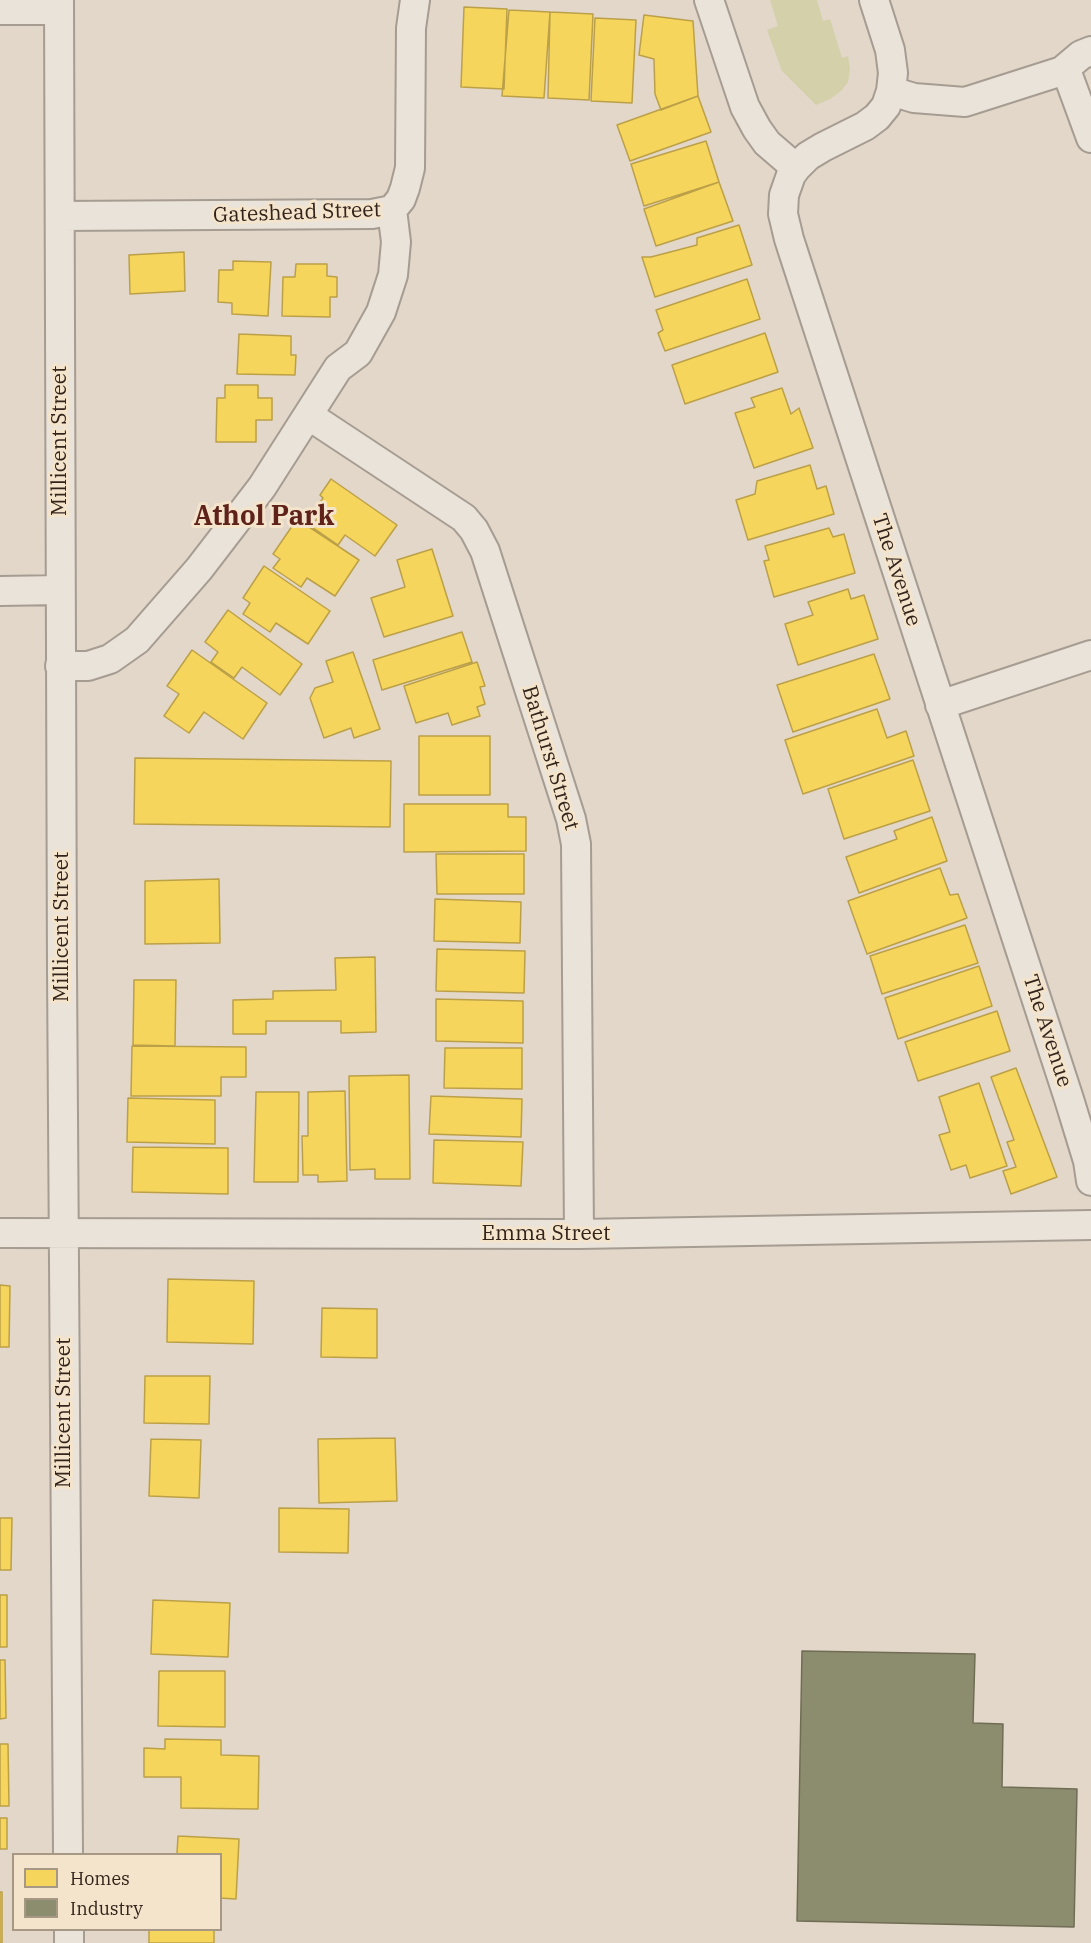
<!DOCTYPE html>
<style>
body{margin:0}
#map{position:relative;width:1091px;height:1943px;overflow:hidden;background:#e2d7c8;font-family:"IBM Plex Serif",serif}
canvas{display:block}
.legend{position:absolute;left:12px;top:1853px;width:210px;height:78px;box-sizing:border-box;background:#f4e4cc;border:2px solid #a79785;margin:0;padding:8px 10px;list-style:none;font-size:18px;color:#33241b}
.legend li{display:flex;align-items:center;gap:12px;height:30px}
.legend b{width:30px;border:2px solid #a79785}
</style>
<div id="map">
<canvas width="1091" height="1943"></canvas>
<ul class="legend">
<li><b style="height:16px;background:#f6d55c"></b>Homes</li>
<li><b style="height:16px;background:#8c8c6e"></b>Industry</li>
</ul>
</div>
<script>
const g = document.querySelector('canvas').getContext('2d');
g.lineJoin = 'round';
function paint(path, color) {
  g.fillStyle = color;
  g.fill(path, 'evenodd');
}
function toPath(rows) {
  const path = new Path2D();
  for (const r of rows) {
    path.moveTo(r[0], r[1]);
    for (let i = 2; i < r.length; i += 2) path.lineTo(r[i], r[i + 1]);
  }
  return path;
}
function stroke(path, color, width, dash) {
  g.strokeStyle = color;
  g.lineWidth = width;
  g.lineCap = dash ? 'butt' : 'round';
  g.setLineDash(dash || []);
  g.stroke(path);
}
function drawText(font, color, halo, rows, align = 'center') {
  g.font = font + ' "IBM Plex Serif",serif';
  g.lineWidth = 6;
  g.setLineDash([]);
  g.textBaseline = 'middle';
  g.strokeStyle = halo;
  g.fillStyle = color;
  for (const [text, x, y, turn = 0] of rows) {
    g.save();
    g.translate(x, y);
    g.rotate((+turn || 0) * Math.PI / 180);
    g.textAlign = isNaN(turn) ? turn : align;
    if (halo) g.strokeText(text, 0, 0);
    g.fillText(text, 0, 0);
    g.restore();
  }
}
paint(toPath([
 [770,0,817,0,823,21,830,19,842,58,848,56,850,69,848,82,841,91,830,99,816,105,782,71,767,30,778,26]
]), '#d4d0aa');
const homes = toPath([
 [464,7,507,9,504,89,461,87,464,7],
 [509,10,550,12,544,98,502,96,509,10],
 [550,12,593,14,589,100,548,98,550,12],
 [644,15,693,21,698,96,661,110,655,94,654,59,639,55,644,15],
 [595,18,636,20,632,103,591,101,595,18],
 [698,96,711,132,630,161,617,125,698,96],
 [706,141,719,182,644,206,631,164,706,141],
 [719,182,733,221,656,246,644,209,719,182],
 [739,225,752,265,655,297,642,257,651,257,697,245,697,238,739,225],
 [184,252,185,291,130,294,129,255,184,252],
 [233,261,271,262,268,316,232,314,232,303,218,302,219,270,233,270,233,261],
 [296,264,327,264,327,276,337,277,337,297,330,297,330,317,282,316,283,277,295,277,296,264],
 [747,279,760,319,665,351,658,333,663,330,656,310,747,279],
 [765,333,778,372,685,404,672,365,765,333],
 [239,334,291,336,291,355,296,355,295,375,237,374,239,334],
 [225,385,258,385,258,398,272,398,272,420,256,420,256,442,216,442,217,398,225,398,225,385],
 [782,388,791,414,799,408,813,448,754,468,735,413,755,407,751,398,782,388],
 [810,465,817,489,826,486,834,514,748,540,736,500,755,494,757,481,810,465],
 [331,479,397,525,375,556,345,535,338,545,312,527,318,517,312,514,323,498,320,495,331,479],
 [297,519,359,560,335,596,307,578,301,587,273,568,280,559,273,554,297,519],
 [829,528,833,537,844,534,855,573,774,597,764,561,769,560,765,546,829,528],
 [432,549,453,616,384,637,371,598,405,587,397,560,432,549],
 [264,566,330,611,308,644,276,623,270,632,243,614,250,603,243,598,264,566],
 [848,589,851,599,864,595,878,639,798,665,785,624,813,615,808,602,848,589],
 [228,610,302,664,280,695,242,667,234,678,211,662,218,652,205,642,228,610],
 [462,632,472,662,382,690,373,660,462,632],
 [192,650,267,703,243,739,204,712,189,733,164,716,179,694,167,686,192,650],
 [353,652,380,729,354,738,351,728,324,738,310,698,315,688,333,682,326,661,353,652],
 [874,654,890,699,793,732,777,685,874,654],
 [477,662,485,686,480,687,485,704,477,707,480,716,452,725,448,713,416,723,404,686,477,662],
 [877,709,887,738,906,731,914,756,803,794,785,740,877,709],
 [419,736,490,736,490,795,419,795,419,736],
 [135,758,391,761,390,827,134,824,135,758],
 [913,760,930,811,844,839,828,789,913,760],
 [404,804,508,804,508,817,526,817,526,851,404,852,404,804],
 [932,817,947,861,859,893,846,857,897,839,894,831,932,817],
 [436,854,524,854,524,894,437,894,436,854],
 [940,868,950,895,958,894,967,918,867,954,848,901,940,868],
 [219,879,220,943,145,944,145,881,219,879],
 [435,899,521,902,520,943,434,941,435,899],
 [965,925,978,963,882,994,870,956,965,925],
 [437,949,525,951,524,993,436,991,437,949],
 [375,957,376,1032,341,1033,341,1021,266,1021,266,1034,233,1034,233,1000,273,999,273,991,336,990,335,958,375,957],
 [979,966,992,1006,898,1039,885,998,979,966],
 [134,980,176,980,175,1046,133,1045,134,980],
 [436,999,523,1001,523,1043,436,1041,436,999],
 [997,1011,1010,1051,918,1081,905,1042,997,1011],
 [132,1046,246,1047,246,1077,221,1077,221,1096,131,1096,132,1046],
 [445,1048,522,1048,522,1089,444,1088,445,1048],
 [1016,1068,1057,1177,1011,1194,1003,1171,1016,1167,1007,1142,1014,1140,991,1077,1016,1068],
 [409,1075,410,1179,375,1179,375,1169,350,1170,349,1076,409,1075],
 [979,1083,1007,1166,970,1178,966,1165,951,1170,939,1135,950,1132,939,1097,979,1083],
 [345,1091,347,1181,318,1182,318,1175,303,1175,302,1136,308,1136,308,1092,345,1091],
 [256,1092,299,1092,298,1182,254,1182,256,1092],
 [431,1096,522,1099,521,1137,429,1134,431,1096],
 [128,1098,215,1100,215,1144,127,1142,128,1098],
 [434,1140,523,1142,521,1186,433,1183,434,1140],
 [133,1147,228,1148,228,1194,132,1192,133,1147],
 [168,1279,254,1281,253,1344,167,1342,168,1279],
 [0,1285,10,1286,9,1347,0,1347,0,1285],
 [322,1308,377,1309,377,1358,321,1357,322,1308],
 [145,1376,210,1376,209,1424,144,1423,145,1376],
 [395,1438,397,1501,319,1503,318,1439,395,1438],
 [151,1439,201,1440,199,1498,149,1496,151,1439],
 [279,1508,349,1509,348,1553,279,1552,279,1508],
 [0,1518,12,1518,11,1570,0,1570,0,1518],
 [0,1595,7,1595,7,1647,0,1647,0,1595],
 [153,1600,230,1603,228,1657,151,1654,153,1600],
 [0,1660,5,1660,6,1718,0,1719,0,1660],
 [159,1671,225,1671,225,1727,158,1726,159,1671],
 [165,1739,221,1740,221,1755,259,1756,258,1809,181,1808,181,1777,144,1777,144,1748,165,1749,165,1739],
 [0,1744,8,1744,9,1806,0,1806,0,1744],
 [0,1818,7,1818,7,1849,0,1849,0,1818],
 [178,1836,239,1839,236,1899,220,1898,220,1854,177,1854,178,1836],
 [0,1892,2,1892,2,1943,0,1943,0,1892],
 [149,1930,214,1930,214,1943,149,1943,149,1930]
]);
paint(homes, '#f6d55c');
stroke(homes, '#bca048', 1.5);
const industry = toPath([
 [802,1651,975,1654,973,1723,1003,1724,1002,1787,1077,1789,1074,1927,797,1921,802,1651]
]);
paint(industry, '#8c8c6e');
stroke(industry, '#716d55', 1.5);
const minor = toPath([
 [59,0,62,969,68,1854],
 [709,0,745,107,757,129,767,143,796,168],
 [874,0,890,50,893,73,891,91,886,106,877,117,865,126,823,147,808,156,796,168,791,175,784,195,783,214,789,239,1069,1099,1088,1161,1091,1181],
 [0,10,59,10],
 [1062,71,1069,78,1091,138],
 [891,91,914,98,965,102,1062,71,1081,55,1091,51],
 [60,216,372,214,392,210,401,199,405,188,410,168,411,28,415,0],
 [308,415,464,518,474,530,485,551,571,819,576,844,579,1234],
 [0,591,60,590],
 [60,666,88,666,110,659,137,640,199,569,262,487,338,368,358,353,381,312,393,275,396,242,392,210],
 [940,705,1091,655],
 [0,1233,579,1234,1091,1225],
 [69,1930,69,1943]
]);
stroke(minor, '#a69c92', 32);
stroke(minor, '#eae3d9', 28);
drawText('21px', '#33241b', '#f4e4cc', [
 ["Gateshead Street",297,213,-2],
 ["Millicent Street",60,441,-90],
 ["The Avenue",896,570,72],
 ["Bathurst Street",550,758,73],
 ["Millicent Street",62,927,-90],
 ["The Avenue",1047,1031,72],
 ["Emma Street",546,1234],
 ["Millicent Street",64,1413,-90]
]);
drawText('bold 27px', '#5f221b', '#f4e4cc', [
 ["Athol Park",264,517]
]);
</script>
